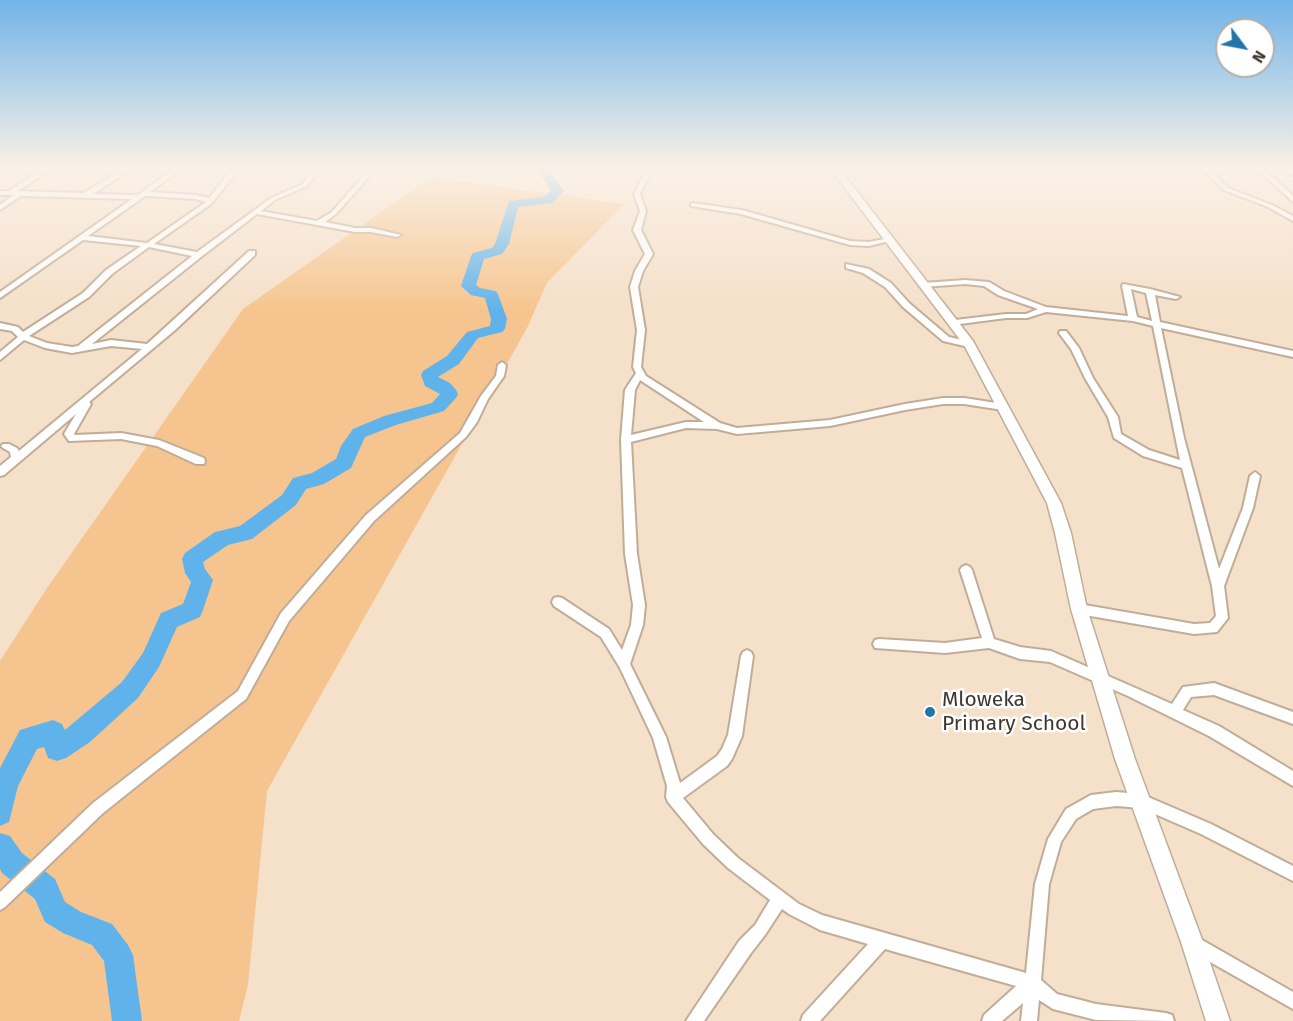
<!DOCTYPE html>
<style>
body{margin:0}
#map{position:relative;width:1293px;height:1021px;overflow:hidden;background:#f5e0ca;font-family:"Fira Sans",sans-serif}
canvas{display:block}
.north{position:absolute;left:1215px;top:18px;width:60px;height:60px;box-sizing:border-box;background:#fff;border:2px solid #b2afab;border-radius:50%;rotate:122deg;font-size:16px;font-weight:700;line-height:24px;text-align:center;color:#3f372e}
.north::after{content:'';display:block;margin:auto;width:21px;height:27px;background:#2275a6;clip-path:polygon(50% 0,100% 100%,50% 72%,0 100%)}
</style>
<div id="map">
<canvas width="1293" height="1021"></canvas>
<div class="north">N</div>
</div>
<script>
const g = document.querySelector('canvas').getContext('2d');
g.lineJoin = 'round';
function paint(path, color) {
  g.fillStyle = color;
  g.fill(path, 'evenodd');
}
function toPath(rows) {
  const path = new Path2D();
  for (const r of rows) {
    path.moveTo(r[0], r[1]);
    for (let i = 2; i < r.length; i += 2) path.lineTo(r[i], r[i + 1]);
  }
  return path;
}
function stroke(path, color, width, dash) {
  g.strokeStyle = color;
  g.lineWidth = width;
  g.lineCap = dash ? 'butt' : 'round';
  g.setLineDash(dash || []);
  g.stroke(path);
}
function drawText(font, color, halo, rows, align = 'center') {
  g.font = font + ' "Fira Sans",sans-serif';
  g.lineWidth = 5;
  g.setLineDash([]);
  g.textBaseline = 'middle';
  g.strokeStyle = halo;
  g.fillStyle = color;
  for (const [text, x, y, turn = 0] of rows) {
    g.save();
    g.translate(x, y);
    g.rotate((+turn || 0) * Math.PI / 180);
    g.textAlign = isNaN(turn) ? turn : align;
    if (halo) g.strokeText(text, 0, 0);
    g.fillText(text, 0, 0);
    g.restore();
  }
}
paint(toPath([
 [435,178,624,204,547,283,527,328,267,791,248,985,239,1021,0,1021,0,661,47,588,243,309,411,191]
]), '#f6c58f');
paint(toPath([
 [539,167,551,167,549,170,564,191,552,203,518,207,509,244,502,254,484,259,476,285,480,288,496,291,498,294,507,319,505,329,502,332,478,338,459,364,438,377,450,383,456,390,458,394,456,398,444,411,396,425,365,437,351,468,324,484,306,489,296,505,252,539,228,545,203,562,205,569,213,580,203,610,200,617,177,627,159,667,138,698,90,742,66,758,57,761,48,758,44,747,37,749,18,786,9,822,0,826,0,768,20,730,53,720,62,724,65,730,122,682,143,653,161,613,183,604,191,582,185,573,182,559,185,553,215,532,240,526,282,495,293,478,312,473,336,459,341,446,353,429,384,416,432,403,440,394,425,386,421,375,423,371,447,356,467,332,490,326,491,319,485,298,471,295,461,286,471,256,473,253,492,248,495,244,509,201,544,197,551,190,537,170,539,167],
 [0,833,10,836,22,853,55,879,65,902,81,912,112,924,128,945,133,955,142,1021,112,1021,104,961,92,945,63,933,45,922,35,899,2,873,0,869,0,833]
]), '#60b3ea');
const street = toPath([
 [46,167,54,167,18,191,84,193,127,167,135,167,93,194,138,195,176,167,184,167,150,192,196,195,209,198,234,167,241,167,211,204,154,244,197,252,271,198,303,184,314,167,321,167,307,186,275,200,261,211,317,221,332,212,371,167,378,167,336,214,325,222,355,228,371,228,401,235,397,237,371,232,355,232,257,214,201,257,92,344,111,340,147,344,249,251,255,251,255,255,174,331,89,402,91,404,74,434,75,435,121,433,159,440,204,458,205,461,204,464,196,464,157,446,121,439,69,441,64,434,76,414,4,475,0,476,0,466,11,457,10,452,3,448,1,446,3,444,9,444,17,448,19,451,142,349,111,346,72,353,45,348,24,340,0,360,0,352,18,337,12,331,0,329,0,323,18,327,23,332,83,293,106,270,141,246,83,240,0,298,0,292,132,199,21,196,0,210,0,205,13,195,0,195,0,191,9,191,46,167],
 [145,196,196,199,206,202,147,243,88,236,145,196],
 [149,247,192,256,78,346,72,347,47,343,29,336,89,297,112,274,149,247],
 [647,167,653,167,640,194,646,211,641,230,653,254,643,271,638,287,645,330,641,367,646,376,720,423,737,428,830,420,905,404,943,398,964,398,1003,404,1008,407,1003,410,964,404,943,404,905,410,830,426,737,434,717,429,686,428,631,442,637,554,645,605,643,625,630,664,666,737,680,783,717,756,722,749,728,735,741,656,743,652,747,650,751,652,753,656,742,736,732,759,727,766,683,798,713,834,738,858,799,904,822,915,1026,973,1035,884,1048,839,1066,809,1091,795,1116,792,1141,794,1211,824,1293,866,1293,881,1201,834,1141,808,1116,806,1093,809,1076,819,1061,842,1049,884,1041,980,1057,994,1096,1004,1166,1013,1172,1015,1174,1021,1096,1020,1053,1009,1039,1000,1037,1021,1021,1021,1023,1003,1002,1021,982,1021,984,1015,1016,986,885,949,820,1021,801,1021,803,1015,868,944,820,930,789,914,782,909,765,935,751,953,704,1021,686,1021,739,941,755,925,770,900,728,868,703,844,668,802,666,797,667,786,653,738,620,668,601,637,554,606,552,602,554,598,558,597,562,598,609,629,622,650,631,625,633,605,625,554,621,440,625,390,636,373,633,367,637,330,630,287,635,271,645,254,633,230,640,211,634,194,647,167],
 [640,380,704,422,686,422,631,435,635,390,640,380],
 [1200,167,1207,167,1228,188,1272,205,1293,216,1293,221,1268,207,1224,190,1200,167],
 [1255,167,1262,167,1293,196,1293,202,1255,167],
 [1279,167,1288,167,1293,170,1293,175,1279,167],
 [693,203,742,210,850,241,869,242,889,238,893,240,869,246,850,245,741,214,691,206,691,204,693,203],
 [846,264,869,269,891,283,909,303,949,337,972,342,973,344,969,347,943,341,903,307,885,287,863,273,846,268,846,264],
 [965,280,989,282,1004,291,1046,307,1128,316,1122,286,1123,284,1150,289,1180,297,1176,299,1155,295,1160,322,1293,351,1293,357,1161,328,1184,438,1219,569,1243,508,1250,476,1255,472,1260,476,1253,508,1224,586,1228,618,1217,632,1194,634,1079,614,1075,613,1073,609,1075,605,1079,604,1194,624,1210,623,1216,616,1212,586,1182,468,1143,456,1114,438,1108,417,1085,378,1071,349,1059,333,1060,331,1066,331,1079,348,1093,378,1118,417,1121,434,1149,450,1180,460,1153,326,1133,321,1046,312,1027,318,1006,318,952,325,951,323,955,320,1006,314,1026,314,1038,309,998,295,984,286,965,284,923,287,919,285,923,283,965,280],
 [1131,289,1146,293,1152,321,1137,317,1131,289],
 [502,362,506,365,504,376,488,399,477,422,466,437,374,521,289,621,246,699,103,813,5,907,0,910,0,892,93,803,238,691,281,613,366,515,460,433,481,396,496,376,498,365,502,362],
 [966,565,970,567,972,570,994,639,1020,647,1051,651,1172,704,1183,687,1214,683,1293,712,1293,724,1214,695,1191,697,1183,710,1219,726,1293,771,1293,786,1209,736,1128,696,1050,662,1020,659,989,648,945,653,875,648,873,644,875,640,879,639,945,643,982,638,960,570,962,567,966,565],
 [1195,936,1293,992,1293,1009,1189,950,1187,944,1189,938,1195,936]
]);
const secondary = toPath([
 [829,167,838,167,973,341,1061,503,1071,533,1087,609,1135,759,1203,942,1230,1021,1206,1021,1181,942,1115,759,1071,609,1055,533,1047,503,964,345,829,167]
]);
stroke(street, '#c0ad98', 4);
stroke(secondary, '#c0ad98', 3);
paint(street, '#fff');
paint(secondary, '#fff');
const sky = g.createLinearGradient(0, 0, 0, 310);
sky.addColorStop(0, '#71b4e9');
sky.addColorStop(0.54, '#faf1e7');
sky.addColorStop(1, '#faf1e700');
g.fillStyle = sky;
g.fillRect(0, 0, 1293, 310);
for (const [x, y, r, color] of [
 [930,712,6,"#2275a6"]
]) {
  const dot = new Path2D();
  dot.arc(x, y, r, 0, 2 * Math.PI);
  g.fillStyle = color;
  g.fill(dot);
  stroke(dot, '#fff', 2);
}
drawText('21px', '#3f372e', '#fff', [
 ["Mloweka",942,700],
 ["Primary School",942,724]
], 'left');
</script>
